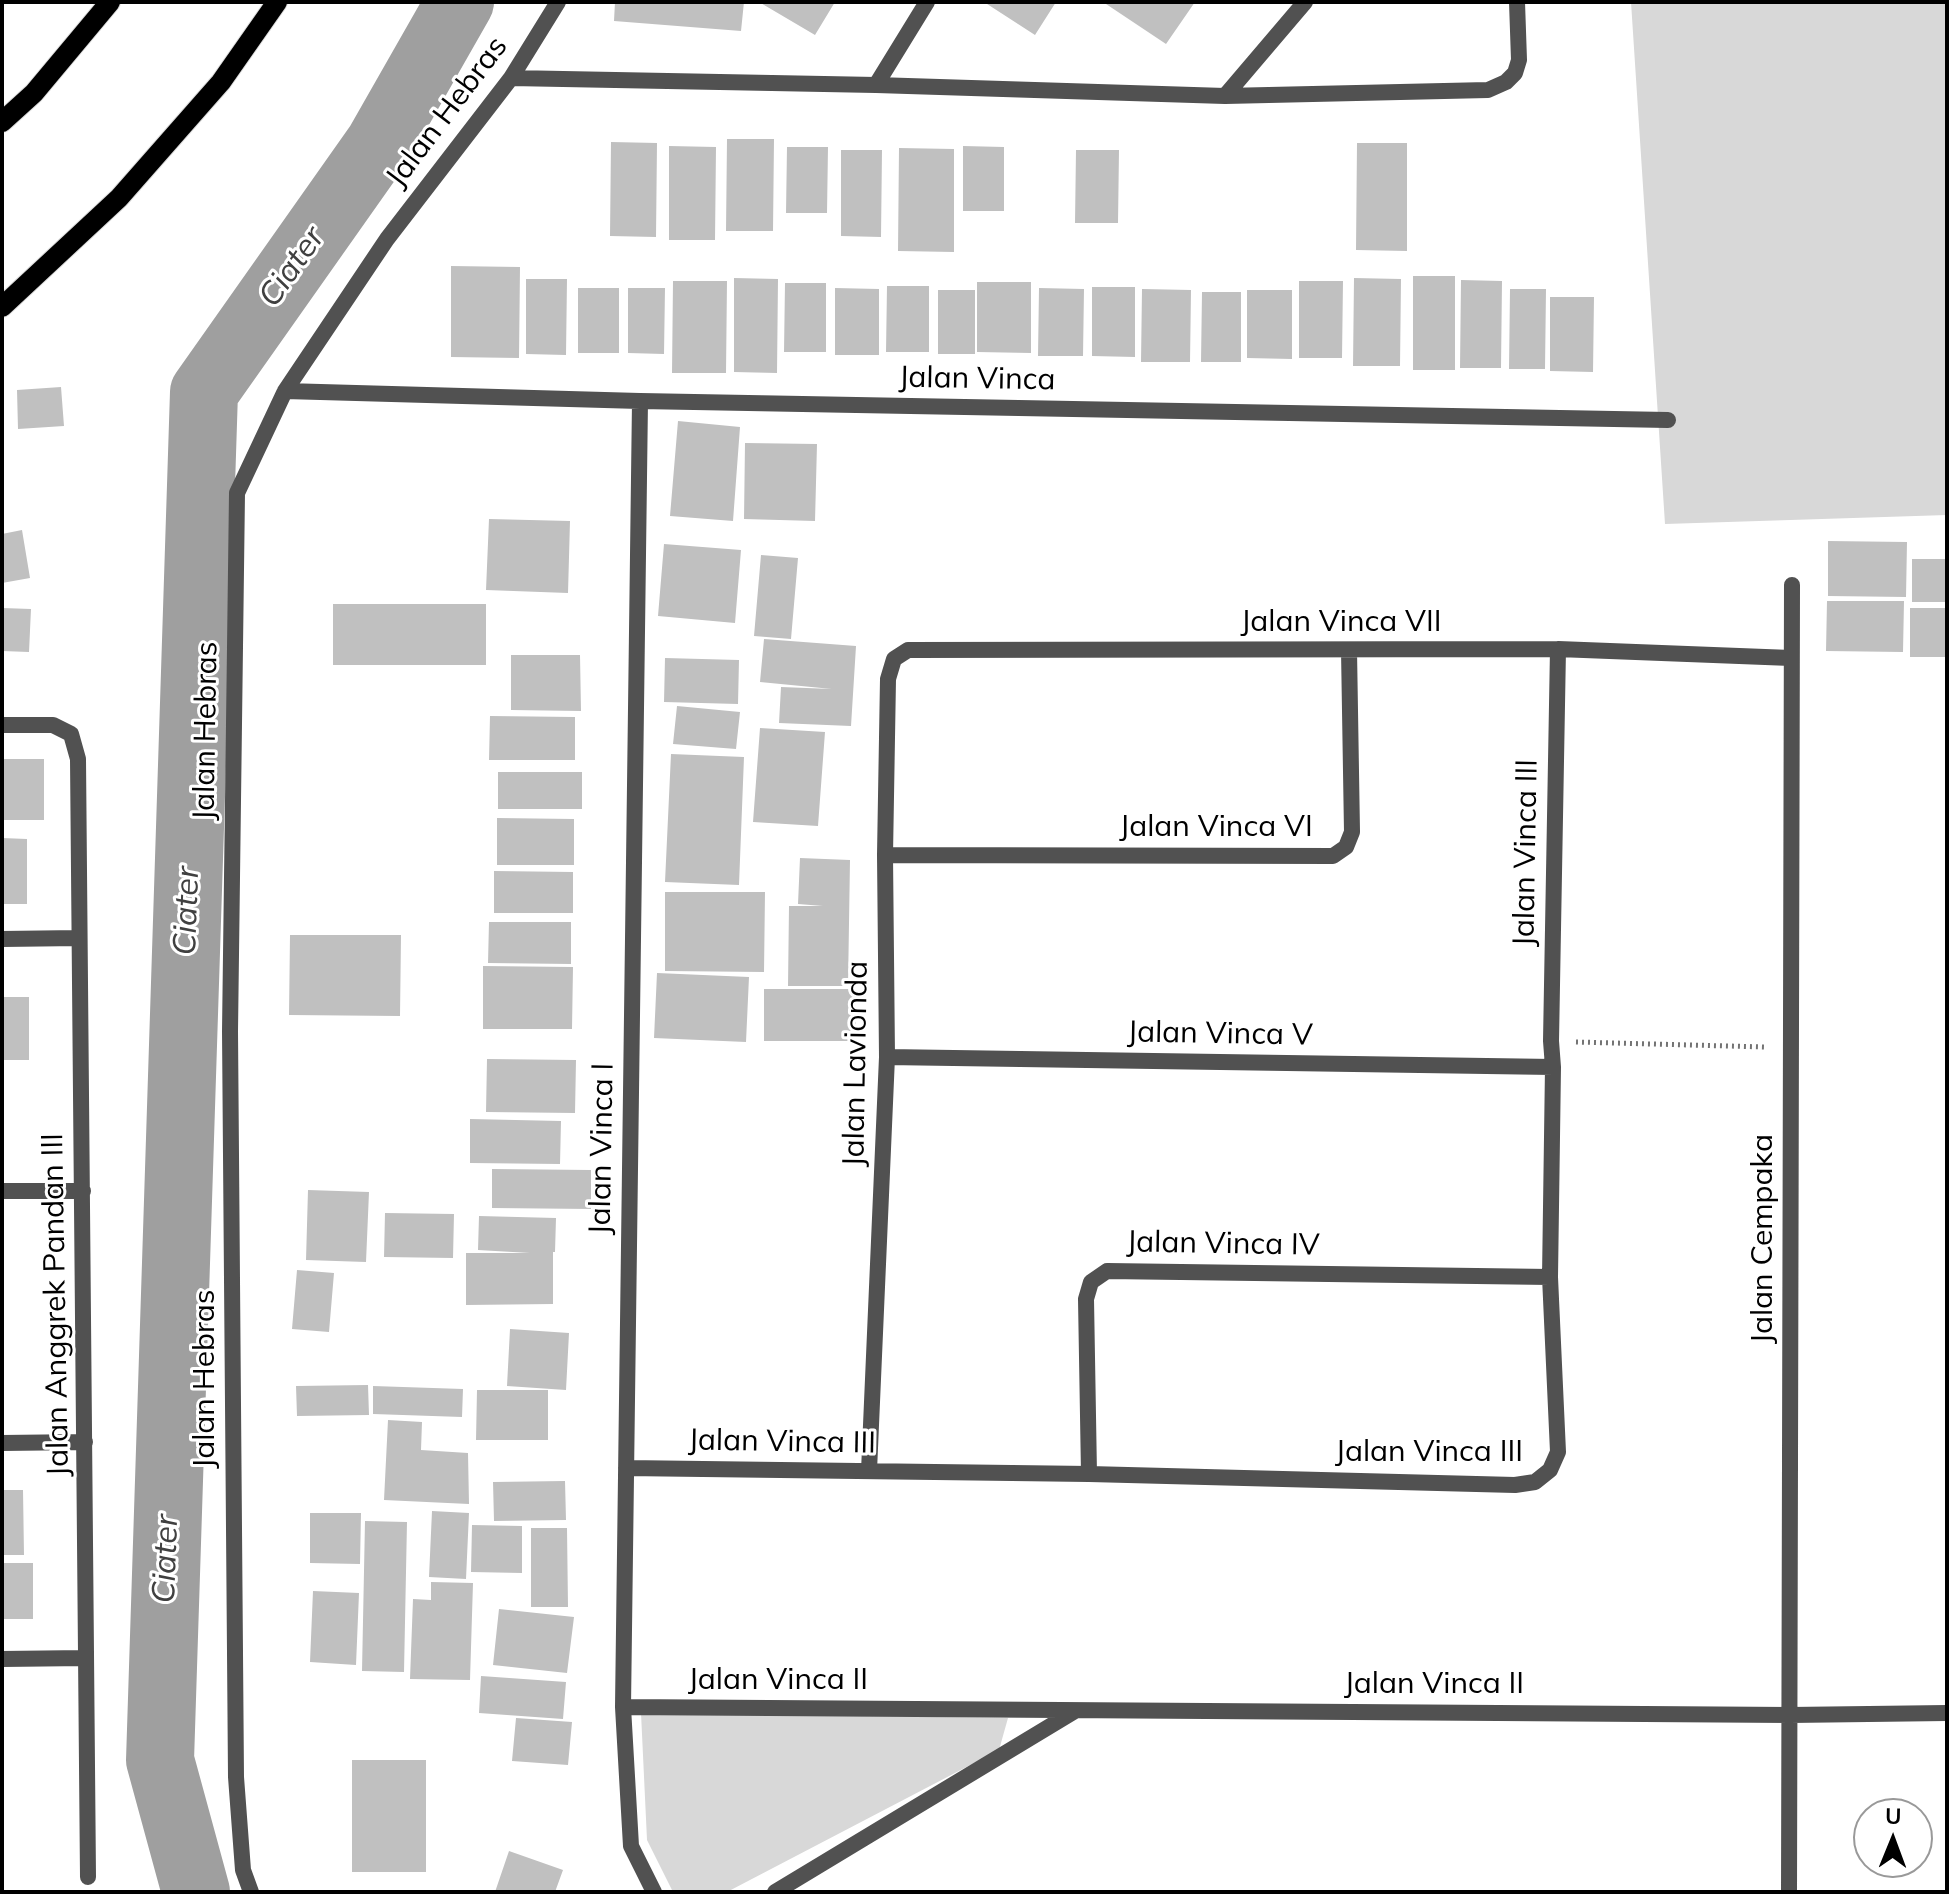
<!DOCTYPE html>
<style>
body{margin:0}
#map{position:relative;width:1949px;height:1894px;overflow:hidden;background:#fff;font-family:Mulish,sans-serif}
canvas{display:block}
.frame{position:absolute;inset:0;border:4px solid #000;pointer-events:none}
.north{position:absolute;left:1853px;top:1798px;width:80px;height:80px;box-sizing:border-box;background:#fff;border:2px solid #999;border-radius:50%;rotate:1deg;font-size:22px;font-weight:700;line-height:32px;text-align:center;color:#000}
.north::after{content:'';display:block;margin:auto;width:28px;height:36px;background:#000;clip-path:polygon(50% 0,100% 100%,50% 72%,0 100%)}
</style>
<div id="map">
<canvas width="1949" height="1894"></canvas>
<div class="frame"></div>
<div class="north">U</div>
</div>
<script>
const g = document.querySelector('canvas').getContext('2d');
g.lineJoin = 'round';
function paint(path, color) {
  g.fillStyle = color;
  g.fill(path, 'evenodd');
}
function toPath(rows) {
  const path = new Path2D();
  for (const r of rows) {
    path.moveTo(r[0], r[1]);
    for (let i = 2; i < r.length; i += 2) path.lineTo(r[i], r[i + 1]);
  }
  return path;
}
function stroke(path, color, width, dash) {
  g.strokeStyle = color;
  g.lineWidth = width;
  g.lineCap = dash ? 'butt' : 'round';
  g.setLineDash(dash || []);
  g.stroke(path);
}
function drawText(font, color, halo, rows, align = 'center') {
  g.font = font + ' Mulish,sans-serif';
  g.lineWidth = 6;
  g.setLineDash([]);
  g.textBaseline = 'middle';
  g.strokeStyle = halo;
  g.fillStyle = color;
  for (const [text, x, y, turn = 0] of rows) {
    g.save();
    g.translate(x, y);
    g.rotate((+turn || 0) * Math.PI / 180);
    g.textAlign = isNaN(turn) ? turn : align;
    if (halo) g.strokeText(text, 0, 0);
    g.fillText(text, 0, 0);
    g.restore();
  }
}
paint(toPath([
 [1631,2,1947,2,1947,515,1665,524],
 [641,1713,1008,1718,999,1750,727,1892,673,1892,647,1840]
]), '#d8d8d8');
stroke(toPath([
 [196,1892,160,1760,204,392,379,144,460,2]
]), '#9f9f9f', 68);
paint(toPath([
 [615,2,744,2,741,31,614,21],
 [759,2,835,2,815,35],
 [984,2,1056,2,1035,35],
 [1103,2,1195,2,1166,44],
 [727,139,774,139,773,231,726,231],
 [611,142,657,143,656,237,610,236],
 [1357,143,1407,143,1407,251,1356,250],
 [669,146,716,147,715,240,669,240],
 [963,146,1004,147,1004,211,963,211],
 [787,147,828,147,827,213,786,213],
 [899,148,954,149,954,252,898,251],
 [841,150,882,150,881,237,841,236],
 [1076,150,1119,150,1118,223,1075,223],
 [451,266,520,267,519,358,451,357],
 [1413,276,1455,276,1455,370,1413,370],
 [734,278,778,279,777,373,734,372],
 [1354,278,1401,279,1400,366,1353,366],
 [526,279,567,279,566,355,526,354],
 [1461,280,1502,281,1501,368,1460,368],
 [673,281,727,281,726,373,672,373],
 [1299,281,1343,281,1342,358,1299,358],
 [977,282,1031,282,1031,353,977,352],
 [785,283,826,283,826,352,784,352],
 [887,286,929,286,929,352,886,352],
 [1092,287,1135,287,1135,357,1092,356],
 [578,288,619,288,619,353,578,353],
 [628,288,665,288,664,354,628,353],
 [835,288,879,289,879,355,835,355],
 [1039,288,1084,289,1083,356,1038,356],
 [1142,289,1191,290,1190,362,1141,362],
 [1510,289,1546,289,1545,369,1509,369],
 [938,290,975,290,975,354,938,354],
 [1247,290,1292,290,1292,359,1247,358],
 [1202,292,1241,292,1241,362,1201,362],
 [1550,297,1594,297,1593,372,1550,371],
 [61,387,64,426,18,429,17,390],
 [678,421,740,427,733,521,670,516],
 [745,443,817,444,815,521,744,519],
 [489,519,570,521,568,593,486,590],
 [22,530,30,578,2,583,2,534],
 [1828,541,1907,542,1906,597,1828,596],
 [664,544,741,550,735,623,658,616],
 [761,555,798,558,791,639,754,636],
 [1912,559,1947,559,1947,602,1912,602],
 [1827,601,1904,601,1903,652,1826,651],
 [333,604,486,604,486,665,333,665],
 [2,608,31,609,29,652,2,651],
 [1910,608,1947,608,1947,657,1910,657],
 [764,639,856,646,851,726,779,723,781,687,832,689,760,682],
 [511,655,580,655,581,711,511,710],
 [665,658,739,660,738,704,664,702],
 [677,706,740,712,736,749,673,744],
 [490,716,575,717,575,760,489,760],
 [760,728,825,732,818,826,753,822],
 [671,754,744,757,739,885,665,882],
 [2,759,44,759,44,820,2,820],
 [498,772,582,772,582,809,498,809],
 [497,818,574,819,574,865,497,865],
 [2,838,27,839,27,904,2,904],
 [800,858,850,860,848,986,788,986,789,906,823,906,798,904],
 [494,871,573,872,573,913,494,913],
 [665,892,765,892,764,972,665,971],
 [489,922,571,922,571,964,488,963],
 [290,935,401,935,400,1016,289,1015],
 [483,966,573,967,572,1029,483,1029],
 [657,973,749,977,746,1042,654,1038],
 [764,989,855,989,856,1041,764,1041],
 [2,997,29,997,29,1060,2,1060],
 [487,1059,576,1060,575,1113,486,1112],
 [470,1119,561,1121,560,1164,470,1163],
 [492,1169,591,1170,591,1209,492,1208],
 [308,1190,369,1192,366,1262,306,1260],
 [385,1213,454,1214,453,1258,384,1257],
 [479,1216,556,1218,555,1252,553,1252,553,1304,466,1305,466,1253,530,1253,478,1250],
 [297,1270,334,1273,329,1332,292,1329],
 [510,1329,569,1333,566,1390,507,1386],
 [368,1385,369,1415,297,1416,296,1386],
 [373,1386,463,1389,462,1417,373,1414],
 [477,1390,548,1390,548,1440,476,1440],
 [388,1420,422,1422,421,1450,468,1453,469,1504,384,1500],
 [565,1481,566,1520,494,1521,493,1482],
 [2,1490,23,1490,24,1555,2,1555],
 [432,1511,469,1513,466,1579,429,1577],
 [310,1513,361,1513,360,1564,310,1563],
 [365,1521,407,1522,404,1672,362,1671],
 [472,1525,522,1526,522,1573,471,1572],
 [531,1528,567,1528,568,1607,531,1607],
 [2,1563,33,1563,33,1619,2,1619],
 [431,1582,473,1583,470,1680,410,1679,413,1599,431,1600],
 [313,1591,359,1593,356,1665,310,1662],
 [499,1609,574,1617,567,1673,493,1665],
 [481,1676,566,1682,563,1719,479,1713],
 [516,1718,572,1722,568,1765,512,1761],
 [352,1760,426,1760,426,1872,352,1872],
 [509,1851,563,1870,555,1892,495,1892]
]), '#c0c0c0');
const primary = toPath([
 [2,122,34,93,110,2],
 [2,307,119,198,221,82,277,2]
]);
stroke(primary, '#dbdbdb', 22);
stroke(toPath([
 [1576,1042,1766,1047]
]), '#737373', 5, [2, 4]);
stroke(toPath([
 [511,78,876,85,1225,96,1305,2],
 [876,85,927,2],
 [1225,96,1488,90,1506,82,1515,73,1519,60,1517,2],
 [285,391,640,401,1668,420],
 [640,401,623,1707,631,1846,654,1892],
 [2,725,53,725,71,734,78,759,88,1877],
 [885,855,1333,856,1346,847,1352,832,1349,650],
 [2,939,79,938],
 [887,1057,1553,1067],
 [2,1191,83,1191],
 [2,1443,85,1442],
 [626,1468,1089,1474,1515,1485,1535,1482,1550,1470,1558,1452,1550,1277,1553,1067,1551,1041,1558,649],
 [869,1471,887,1057,885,855,888,679,894,659,908,650,1558,649,1791,658],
 [1089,1474,1086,1299,1091,1282,1107,1271,1550,1277],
 [2,1659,85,1658],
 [623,1707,1790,1715,1947,1713],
 [251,1892,243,1870,236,1777,230,1031,237,493,285,391,387,239,511,78,558,2],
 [775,1892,1075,1711],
 [1789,1892,1792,585]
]), '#515151', 16);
stroke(primary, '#000', 20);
drawText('30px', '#000', '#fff', [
 ["Jalan Hebras",447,112,-53],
 ["Jalan Vinca",977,379,1],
 ["Jalan Vinca VII",1341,622],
 ["Jalan Hebras",206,731,-89],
 ["Jalan Vinca VI",1216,827],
 ["Jalan Vinca III",1526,853,-89],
 ["Jalan Vinca V",1220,1034,1],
 ["Jalan Lavionda",856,1064,-89],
 ["Jalan Vinca I",602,1149,-89],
 ["Jalan Cempaka",1763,1239,-90],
 ["Jalan Vinca IV",1223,1244,1],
 ["Jalan Anggrek Pandan III",56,1305,-91],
 ["Jalan Hebras",205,1379,-90],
 ["Jalan Vinca III",782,1442,1],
 ["Jalan Vinca III",1429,1452],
 ["Jalan Vinca II",778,1680],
 ["Jalan Vinca II",1434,1684]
]);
drawText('italic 32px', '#404040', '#fff', [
 ["Ciater",292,267,-55],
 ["Ciater",187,911,-88],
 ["Ciater",166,1559,-88]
]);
</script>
